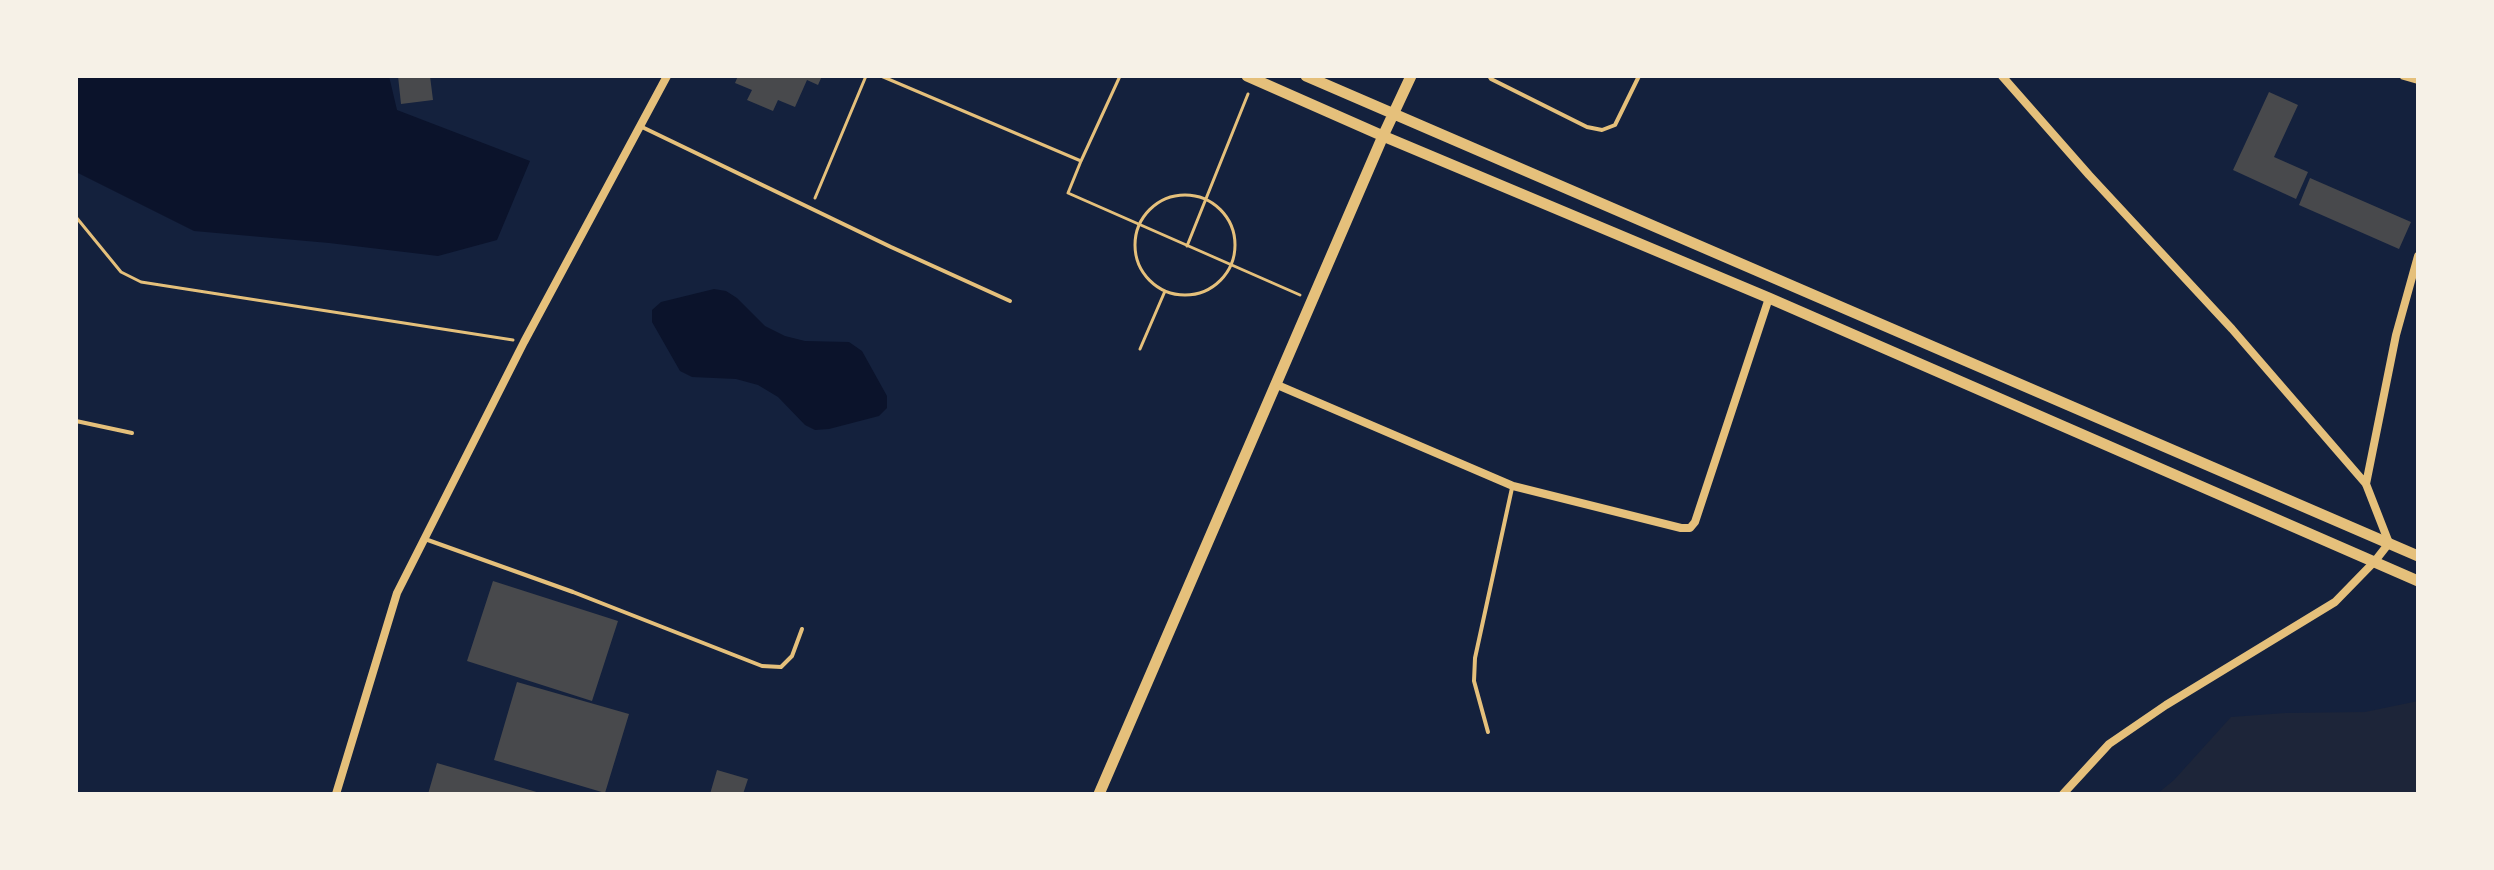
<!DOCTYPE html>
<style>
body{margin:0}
#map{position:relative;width:2494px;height:870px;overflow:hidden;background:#14213d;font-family:"Playfair Display",serif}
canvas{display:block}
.frame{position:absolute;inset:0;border:78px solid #f6f1e7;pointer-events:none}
</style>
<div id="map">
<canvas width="2494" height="870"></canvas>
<div class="frame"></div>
</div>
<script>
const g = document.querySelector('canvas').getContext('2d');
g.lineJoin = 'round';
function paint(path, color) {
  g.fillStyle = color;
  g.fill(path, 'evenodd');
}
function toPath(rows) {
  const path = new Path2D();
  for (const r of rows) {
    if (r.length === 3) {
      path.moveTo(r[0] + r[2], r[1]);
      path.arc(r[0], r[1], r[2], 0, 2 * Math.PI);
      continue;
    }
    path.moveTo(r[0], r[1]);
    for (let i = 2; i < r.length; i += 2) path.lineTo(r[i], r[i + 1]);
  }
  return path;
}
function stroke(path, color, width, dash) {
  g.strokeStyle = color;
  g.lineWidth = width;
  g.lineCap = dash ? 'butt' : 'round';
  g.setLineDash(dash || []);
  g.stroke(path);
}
paint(toPath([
 [2418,701,2418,794,2157,794,2174,780,2231,717,2285,713,2365,712]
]), '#1d2539');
paint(toPath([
 [76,76,389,76,397,110,530,161,497,240,438,256,329,243,194,231,76,172],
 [714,289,726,291,737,298,765,326,785,336,805,341,849,342,862,351,887,396,887,408,879,416,829,429,815,430,805,425,778,397,758,385,736,379,692,377,680,371,652,322,652,310,661,302]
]), '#0b132b');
paint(toPath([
 [398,76,430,76,433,100,401,104],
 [738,76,822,76,818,85,807,80,795,107,778,100,773,111,747,100,752,90,735,83],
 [2269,92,2298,105,2274,157,2308,172,2296,199,2233,170],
 [2310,178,2411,222,2399,249,2299,205],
 [493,581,618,621,592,701,467,661],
 [517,682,629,714,605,793,494,760],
 [437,763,540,793,540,794,428,794],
 [717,770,748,779,743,794,710,794]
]), '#48494c');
stroke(toPath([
 [881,76,1081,161,1120,76],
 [1081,161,1068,193,1300,295],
 [1185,245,50],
 [815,198,866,76],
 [76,217,121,272,141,282,513,340],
 [1187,246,1248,94],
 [1140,349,1165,291]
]), '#e5c07b', 3);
stroke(toPath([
 [1489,76,1491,79,1587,127,1602,130,1615,125,1639,76],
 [642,127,891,247,1010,301],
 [76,421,132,433],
 [425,539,573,592,762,666,781,667,792,656,802,629],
 [1488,732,1474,681,1475,658,1512,488]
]), '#e5c07b', 4);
stroke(toPath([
 [2002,76,2089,175,2232,329,2366,484,2389,543,2375,561,2335,602,2166,705,2109,744,2063,794],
 [2404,76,2418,80],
 [1275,384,1513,486,1681,528,1690,528,1695,522,1769,298],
 [2366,484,2396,335,2418,256],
 [336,794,397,593,524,342,667,76]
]), '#e5c07b', 8);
stroke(toPath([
 [1247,76,1383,136,1769,298,2418,581],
 [1306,76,2418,556],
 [1099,794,1383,136,1411,76]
]), '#e5c07b', 11);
</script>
